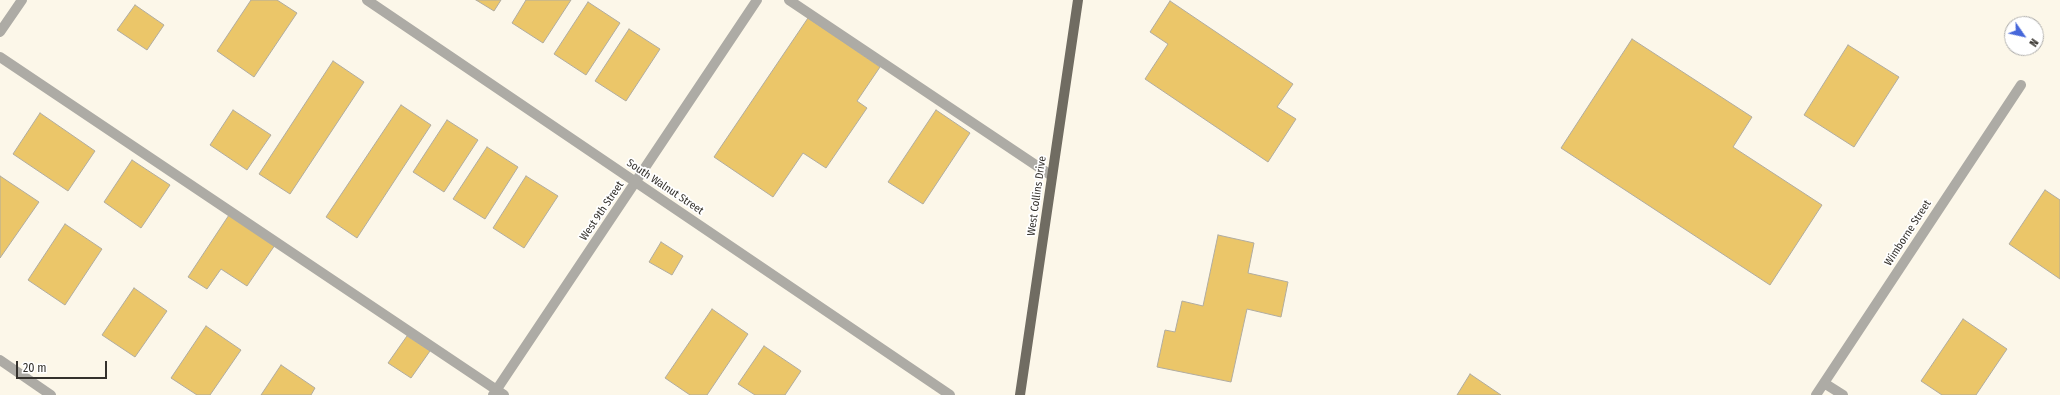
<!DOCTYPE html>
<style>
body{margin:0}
#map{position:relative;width:2060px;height:395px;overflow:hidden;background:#fcf7e9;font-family:"Fira Sans Condensed",sans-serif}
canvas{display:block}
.north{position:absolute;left:2004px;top:16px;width:40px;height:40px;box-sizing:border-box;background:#fff;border:1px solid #aeadab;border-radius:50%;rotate:124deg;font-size:11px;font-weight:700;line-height:16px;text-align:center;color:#34312c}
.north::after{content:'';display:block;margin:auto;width:14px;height:18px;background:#4667da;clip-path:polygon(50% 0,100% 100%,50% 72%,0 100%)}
.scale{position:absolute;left:16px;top:361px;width:91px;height:18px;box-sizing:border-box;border:2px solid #34312c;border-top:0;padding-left:5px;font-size:12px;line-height:14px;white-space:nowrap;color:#34312c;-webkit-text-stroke:3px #fff;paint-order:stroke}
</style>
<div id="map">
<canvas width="2060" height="395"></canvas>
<div class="north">N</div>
<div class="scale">20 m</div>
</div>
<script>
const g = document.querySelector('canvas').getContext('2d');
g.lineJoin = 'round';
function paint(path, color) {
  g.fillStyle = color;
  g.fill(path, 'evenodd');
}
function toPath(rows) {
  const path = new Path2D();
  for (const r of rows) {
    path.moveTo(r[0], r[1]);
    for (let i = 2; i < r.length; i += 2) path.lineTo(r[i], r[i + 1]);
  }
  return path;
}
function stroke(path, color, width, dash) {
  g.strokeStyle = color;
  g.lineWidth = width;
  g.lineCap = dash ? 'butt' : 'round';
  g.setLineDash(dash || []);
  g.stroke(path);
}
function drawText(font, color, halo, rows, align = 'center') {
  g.font = font + ' "Fira Sans Condensed",sans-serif';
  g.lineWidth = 3.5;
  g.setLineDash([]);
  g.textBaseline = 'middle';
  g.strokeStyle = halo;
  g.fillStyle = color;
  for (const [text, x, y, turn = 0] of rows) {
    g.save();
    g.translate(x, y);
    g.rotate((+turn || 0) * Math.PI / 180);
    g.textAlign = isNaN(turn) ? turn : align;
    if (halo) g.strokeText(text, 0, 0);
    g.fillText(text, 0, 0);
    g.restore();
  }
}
const building = toPath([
 [251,0,277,0,297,13,254,77,217,51,251,0],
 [476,0,501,0,494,11,476,0],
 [526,0,571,0,543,43,512,23,526,0],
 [1170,1,1293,84,1277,107,1296,119,1268,162,1145,79,1168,44,1150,32,1170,1],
 [588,2,620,23,586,75,554,54,588,2],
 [135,5,164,25,147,50,117,30,135,5],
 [808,18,880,67,857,101,867,108,826,168,803,153,773,197,714,157,808,18],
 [629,29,660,49,626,101,595,81,629,29],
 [1632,39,1752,117,1733,147,1822,205,1770,285,1561,148,1632,39],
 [1848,45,1899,77,1854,147,1804,115,1848,45],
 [333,61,364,82,290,194,259,174,333,61],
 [401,105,431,125,357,238,326,217,401,105],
 [233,110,271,135,247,170,210,145,233,110],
 [936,110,970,133,923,204,888,182,936,110],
 [40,113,95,151,68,191,13,154,40,113],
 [447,120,478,140,444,192,413,172,447,120],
 [487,147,518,167,485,219,453,199,487,147],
 [132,160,170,185,141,228,104,202,132,160],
 [0,176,39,202,0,258,0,176],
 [526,176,558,196,524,248,493,228,526,176],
 [2045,190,2060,200,2060,279,2009,244,2045,190],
 [229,215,275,245,247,286,221,269,207,289,188,277,229,215],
 [65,224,102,249,65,305,28,280,65,224],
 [1218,235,1254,243,1248,273,1288,282,1281,317,1247,309,1231,382,1157,367,1165,330,1175,332,1182,301,1203,306,1218,235],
 [661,242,683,256,672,275,649,262,661,242],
 [134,288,167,311,135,357,102,335,134,288],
 [712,309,748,334,707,395,690,395,665,378,712,309],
 [1963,319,2007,349,1976,395,1942,395,1921,381,1963,319],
 [206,326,241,350,210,395,197,395,171,378,206,326],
 [407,336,430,351,411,378,388,363,407,336],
 [764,346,801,371,785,395,755,395,738,384,764,346],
 [281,365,315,388,311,395,261,395,281,365],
 [1470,374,1501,395,1457,395,1470,374]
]);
paint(building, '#ebc669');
stroke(building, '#b1ac9f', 1);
stroke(toPath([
 [367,0,950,395],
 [789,0,1052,176],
 [0,32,22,0],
 [0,57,504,395],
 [0,360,51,395],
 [1824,383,1843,395],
 [493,395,757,0],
 [1816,395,2021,85]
]), '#adaba5', 10);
stroke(toPath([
 [1020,395,1078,0]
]), '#706c62', 10);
drawText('11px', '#34312c', '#fff', [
 ["South Walnut Street",665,187,34],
 ["West Collins Drive",1037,196,-82],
 ["West 9th Street",602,211,-56],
 ["Wimborne Street",1908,233,-57]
]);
</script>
